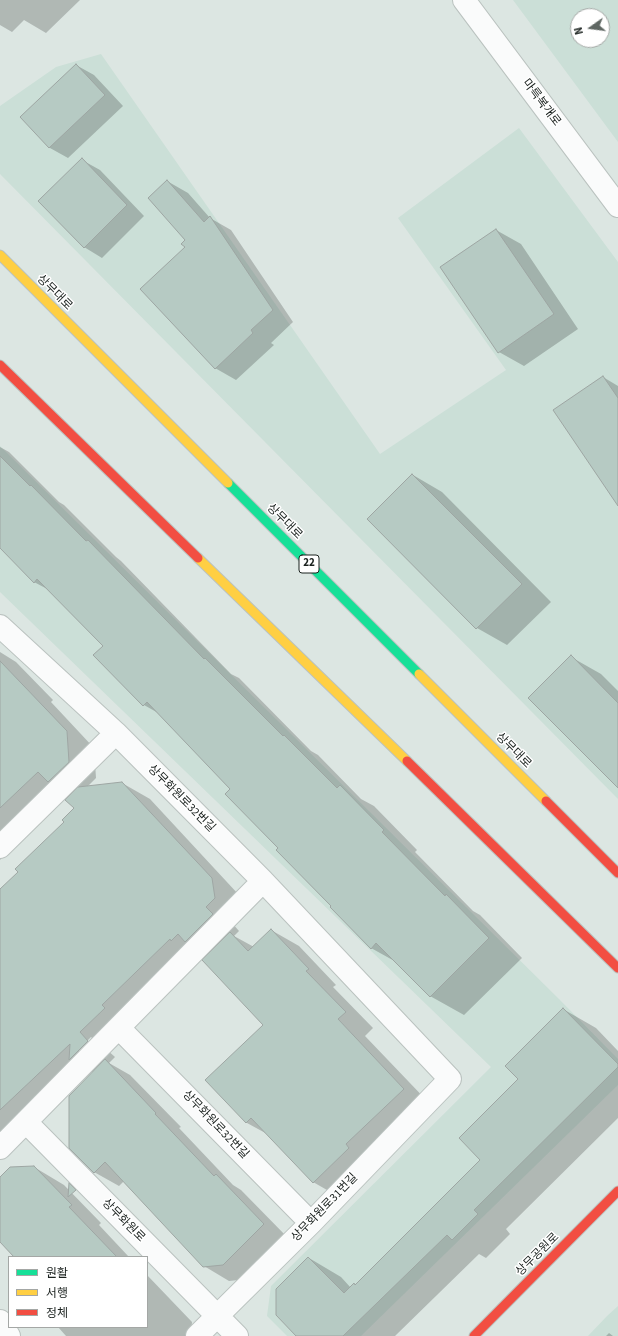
<!DOCTYPE html>
<meta charset="utf-8">
<style>
body{margin:0}
#map{position:relative;width:618px;height:1336px;overflow:hidden;background:#dce6e2;font-family:"Source Sans 3","Noto Sans KR",sans-serif}
canvas{display:block}
.legend{position:absolute;left:8px;top:1256px;width:140px;height:72px;box-sizing:border-box;background:#fff;border:1px solid #a4a7a5;margin:0;padding:5px 7px;list-style:none;font-size:12px;color:#1b221f}
.legend li{display:flex;align-items:center;gap:8px;height:20px}
.legend b{width:20px;border:1px solid #a4a7a5}
.north{position:absolute;left:570px;top:8px;width:40px;height:40px;box-sizing:border-box;background:#fff;border:1px solid #a4a7a5;border-radius:50%;rotate:256deg;font-size:11px;font-weight:700;line-height:16px;text-align:center;color:#1b221f}
.north::after{content:'';display:block;margin:auto;width:14px;height:18px;background:#5f6763;clip-path:polygon(50% 0,100% 100%,50% 72%,0 100%)}
</style>
<div id="map">
<canvas width="618" height="1336"></canvas>
<ul class="legend">
<li><b style="height:5px;background:#16e098"></b>원활</li>
<li><b style="height:5px;background:#ffcf43"></b>서행</li>
<li><b style="height:5px;background:#f24e42"></b>정체</li>
</ul>
<div class="north">N</div>
</div>
<script>
const g = document.querySelector('canvas').getContext('2d');
g.lineJoin = 'round';
function paint(path, color) {
  g.fillStyle = color;
  g.fill(path, 'evenodd');
}
function toPath(rows) {
  const path = new Path2D();
  for (const r of rows) {
    path.moveTo(r[0], r[1]);
    for (let i = 2; i < r.length; i += 2) path.lineTo(r[i], r[i + 1]);
  }
  return path;
}
function stroke(path, color, width, dash) {
  g.strokeStyle = color;
  g.lineWidth = width;
  g.lineCap = dash ? 'butt' : 'round';
  g.setLineDash(dash || []);
  g.stroke(path);
}
function drawText(font, color, halo, rows, align = 'center') {
  g.font = font + ' "Source Sans 3","Noto Sans KR",sans-serif';
  g.lineWidth = 3;
  g.setLineDash([]);
  g.textBaseline = 'middle';
  g.strokeStyle = halo;
  g.fillStyle = color;
  for (const [text, x, y, turn = 0] of rows) {
    g.save();
    g.translate(x, y);
    g.rotate((+turn || 0) * Math.PI / 180);
    g.textAlign = isNaN(turn) ? turn : align;
    if (halo) g.strokeText(text, 0, 0);
    g.fillText(text, 0, 0);
    g.restore();
  }
}
paint(toPath([
 [513,0,618,0,618,142],
 [578,16,602,16,602,40,578,40],
 [101,54,380,454,506,370,398,218,519,128,618,262,618,799,0,174,0,106,56,67],
 [0,446,559,999,618,1059,618,1085,361,1336,287,1336,267,1316,271,1286,491,1067,0,592],
 [618,1306,618,1336,588,1336,607,1316]
]), '#cbdfd7');
paint(toPath([
 [0,0,80,0,46,33,24,20,12,32,0,25],
 [76,65,94,75,123,106,68,158,50,148,22,117],
 [82,160,100,170,144,216,102,258,84,247],
 [167,181,188,193,210,218,231,230,293,322,271,343,274,345,236,380,215,368,186,248,187,240],
 [496,230,521,244,578,329,524,366,499,352],
 [603,377,618,386,618,491],
 [0,447,9,452,59,502,64,505,116,557,121,561,231,674,239,678,311,751,318,755,361,799,374,806,417,850,415,852,473,911,480,915,522,958,464,1015,430,996,398,963,371,948,279,848,232,789,160,714,144,705,104,646,51,591,34,582,0,547],
 [413,475,442,492,551,602,507,645,477,628],
 [0,652,16,662,53,700,51,702,94,748,96,778,86,788,122,783,150,799,239,895,232,923,239,931,234,936,254,947,271,930,299,946,336,985,333,987,373,1028,365,1036,431,1105,341,1198,313,1182,269,1135,247,1123,206,1080,264,1025,209,955,203,952,106,1049,115,1057,109,1063,130,1075,181,1127,179,1128,233,1185,241,1190,289,1239,248,1279,229,1281,204,1266,124,1181,119,1186,94,1172,93,1072,87,1069,0,1157,0,890,19,872,65,822,75,809,72,795,63,790,0,860],
 [91,1037,92,1038,80,1051,77,1051],
 [571,657,601,674,618,691,618,787],
 [563,1009,596,1028,618,1051,618,1118,506,1229,510,1234,486,1258,479,1254,395,1336,298,1336,309,1258,341,1277,351,1288,356,1286,482,1160],
 [34,1167,64,1185,101,1223,99,1225,129,1257,16,1257,0,1241,0,1178],
 [147,1275,192,1322,191,1336,66,1336,58,1327,147,1327],
 [609,1333,613,1336,606,1336]
]), '#0003');
const building = toPath([
 [76,64,105,95,49,148,20,117,76,64],
 [82,158,127,205,84,248,38,201,82,158],
 [167,180,204,222,210,216,273,310,251,330,253,333,215,369,140,289,185,247,181,244,185,240,148,198,167,180],
 [496,229,554,314,498,353,440,267,496,229],
 [603,376,618,398,618,506,553,410,603,376],
 [0,456,30,486,31,485,86,541,88,540,204,659,205,658,283,736,284,735,337,788,340,785,384,830,382,832,445,896,446,894,489,938,430,997,376,943,371,949,330,907,331,906,276,850,278,848,225,794,230,789,147,702,143,706,93,655,103,646,37,579,34,583,0,548,0,456],
 [412,474,522,584,476,629,367,519,412,474],
 [571,655,618,703,618,788,528,698,571,655],
 [0,661,67,731,69,762,48,782,38,772,0,808,0,661],
 [122,782,212,878,215,898,206,907,213,914,185,942,178,934,171,941,170,939,102,1005,105,1008,80,1032,88,1041,69,1060,70,1044,0,1110,0,889,18,872,15,869,64,822,62,820,74,808,65,800,78,787,122,782],
 [271,929,309,969,306,971,346,1012,338,1019,404,1089,346,1144,349,1148,313,1183,251,1118,246,1123,205,1080,263,1025,202,960,230,932,248,951,271,929],
 [563,1008,618,1064,618,1067,474,1210,478,1214,452,1240,447,1235,343,1336,296,1336,276,1315,276,1289,308,1257,344,1293,354,1283,355,1285,480,1160,459,1138,518,1079,505,1066,563,1008],
 [105,1059,156,1113,155,1114,214,1176,216,1174,264,1224,223,1265,203,1267,105,1162,94,1173,69,1148,69,1096,105,1059],
 [34,1166,72,1205,69,1207,117,1257,14,1257,0,1242,0,1177,10,1167,34,1166],
 [69,1183,76,1190,68,1197,69,1183]
]);
paint(building, '#b6cac3');
stroke(building, '#9ea6a3', 1);
const street = toPath([
 [464,0,618,206],
 [0,626,116,733,263,881,450,1079,311,1223,197,1336],
 [0,847,116,733],
 [119,1028,311,1223],
 [26,1122,237,1336],
 [0,1148,263,881],
 [0,1321,9,1336]
]);
const fast = toPath([
 [228,483,419,674]
]);
const slow = toPath([
 [0,255,228,483],
 [198,558,407,761],
 [419,674,546,801]
]);
const jam = toPath([
 [0,365,198,558],
 [407,761,618,968],
 [546,801,618,873],
 [474,1336,618,1191]
]);
stroke(street, '#bac2bf', 24);
stroke(fast, '#bac2bf', 11);
stroke(slow, '#bac2bf', 11);
stroke(jam, '#bac2bf', 11);
stroke(street, '#fafbfb', 22);
stroke(fast, '#16e098', 9);
stroke(slow, '#ffcf43', 9);
stroke(jam, '#f24e42', 9);
for (const [x, y, w] of [
 [309,564,20]
]) {
  const box = new Path2D();
  box.roundRect(x - w / 2, y - 9, w, 18, 3);
  g.fillStyle = '#fff';
  g.fill(box);
  stroke(box, '#1b221f', 1);
}
drawText('bold 11px', '#1b221f', null, [
 ["22",309,564]
]);
drawText('12px', '#1b221f', '#fff', [
 ["마륵복개로",541,103,53],
 ["상무대로",54,293,45],
 ["상무대로",284,522,45],
 ["상무대로",513,751,45],
 ["상무화원로32번길",181,799,45],
 ["상무화원로32번길",215,1125,46],
 ["상무화원로31번길",325,1208,-46],
 ["상무화원로",123,1221,45],
 ["상무공원로",538,1255,-45]
]);
</script>
